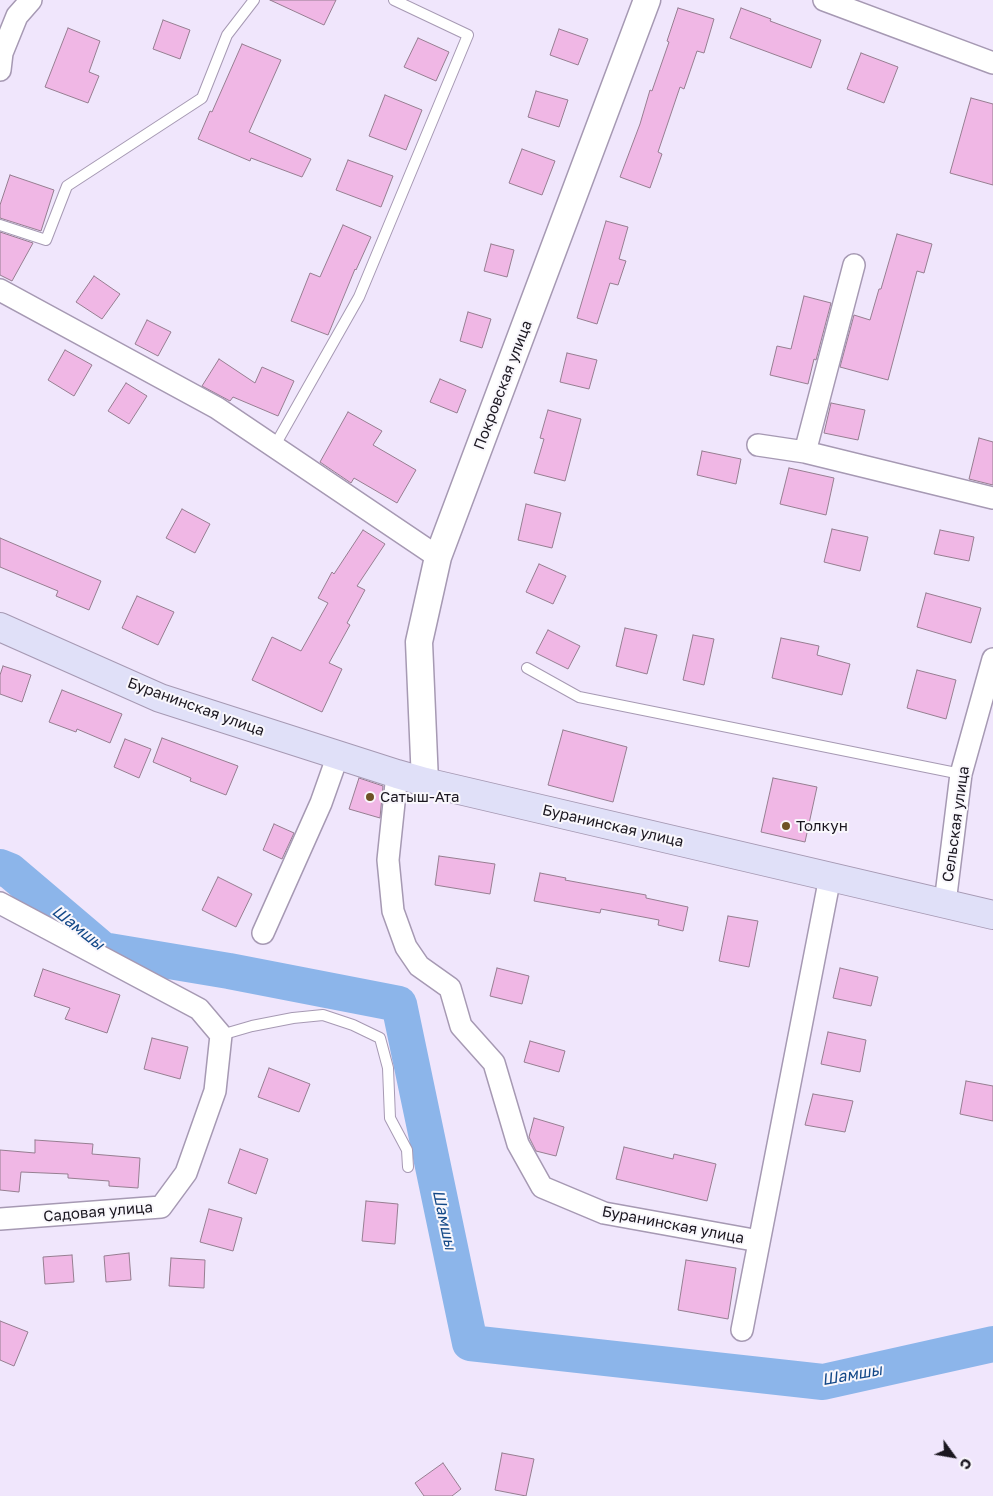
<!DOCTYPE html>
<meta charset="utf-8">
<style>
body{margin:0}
#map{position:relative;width:993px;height:1496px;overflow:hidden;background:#f0e6fc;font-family:"Golos Text",sans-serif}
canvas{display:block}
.north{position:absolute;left:928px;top:1431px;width:50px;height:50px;-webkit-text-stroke:4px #f9f7fc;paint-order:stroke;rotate:122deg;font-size:14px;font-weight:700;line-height:20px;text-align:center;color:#1b1720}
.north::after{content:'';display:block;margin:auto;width:18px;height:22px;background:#1b1720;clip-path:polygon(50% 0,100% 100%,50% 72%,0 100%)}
</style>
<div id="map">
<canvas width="993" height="1496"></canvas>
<div class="north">С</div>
</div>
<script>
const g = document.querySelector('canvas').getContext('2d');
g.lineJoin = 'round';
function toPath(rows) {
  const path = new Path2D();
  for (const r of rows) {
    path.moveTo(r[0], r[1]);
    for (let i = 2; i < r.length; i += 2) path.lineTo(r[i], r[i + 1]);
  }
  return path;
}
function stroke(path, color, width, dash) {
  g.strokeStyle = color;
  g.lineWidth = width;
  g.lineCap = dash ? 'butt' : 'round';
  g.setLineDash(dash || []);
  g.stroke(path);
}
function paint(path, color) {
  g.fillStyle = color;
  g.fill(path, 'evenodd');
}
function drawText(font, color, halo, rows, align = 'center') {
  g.font = font + ' "Golos Text",sans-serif';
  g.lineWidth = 4;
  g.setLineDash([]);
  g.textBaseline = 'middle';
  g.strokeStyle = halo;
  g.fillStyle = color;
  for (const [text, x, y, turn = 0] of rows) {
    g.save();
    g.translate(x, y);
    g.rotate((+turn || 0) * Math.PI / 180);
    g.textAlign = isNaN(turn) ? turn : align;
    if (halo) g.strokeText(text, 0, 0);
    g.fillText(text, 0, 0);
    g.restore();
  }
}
stroke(toPath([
 [0,867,10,871,103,950,229,971,399,1004,470,1343,823,1382,993,1344]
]), '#8cb5ea', 36);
const building = toPath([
 [270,0,336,0,324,25,270,0],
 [678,8,714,19,704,53,697,51,684,89,680,87,658,152,662,154,650,188,620,177,640,124,650,90,652,91,669,42,667,41,678,8],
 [741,8,771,19,770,21,821,40,811,68,730,38,741,8],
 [163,20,190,30,180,59,153,49,163,20],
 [68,28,100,41,89,72,99,76,88,103,45,87,68,28],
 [559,29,588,39,578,65,550,55,559,29],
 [418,38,449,52,436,81,404,67,418,38],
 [242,44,281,60,249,132,311,159,302,177,251,158,250,161,198,139,210,111,212,112,242,44],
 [861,53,898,67,884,103,847,89,861,53],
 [536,91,568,100,559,127,528,117,536,91],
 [385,95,422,110,406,150,369,136,385,95],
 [971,98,993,104,993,185,950,173,971,98],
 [522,149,555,161,542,195,509,183,522,149],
 [348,160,393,176,381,207,336,190,348,160],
 [10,175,54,190,41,231,0,218,0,205,10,175],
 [606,221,628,227,619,259,626,261,618,285,610,283,597,324,577,318,606,221],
 [343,225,371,237,356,270,355,269,328,335,291,321,310,273,320,277,343,225],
 [0,232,33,243,12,281,0,275,0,232],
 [897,234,932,244,924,273,917,271,888,380,840,367,854,315,870,320,879,289,881,289,897,234],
 [491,244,514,250,507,277,484,271,491,244],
 [94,276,120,294,102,319,76,302,94,276],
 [804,296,831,303,816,360,814,359,808,384,770,375,777,346,791,349,804,296],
 [468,312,491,319,482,348,460,341,468,312],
 [147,320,171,332,158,356,135,344,147,320],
 [65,350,92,365,74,396,48,380,65,350],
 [567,353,597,360,589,389,560,382,567,353],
 [219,359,255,383,262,367,294,381,278,416,233,397,230,401,202,386,219,359],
 [440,379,466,390,457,413,430,402,440,379],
 [126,383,147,396,129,424,108,411,126,383],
 [831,403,865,410,858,440,824,433,831,403],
 [548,410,581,419,565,481,534,473,544,439,540,438,548,410],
 [348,412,382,431,373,445,416,470,397,503,354,478,351,483,320,462,348,412],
 [979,438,993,442,993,485,969,479,979,438],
 [702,451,741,459,736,484,697,475,702,451],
 [789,468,834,478,826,515,780,504,789,468],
 [526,504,561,513,552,548,518,540,526,504],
 [182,509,210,524,195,553,166,538,182,509],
 [832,529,868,537,860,571,824,562,832,529],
 [363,530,385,544,357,586,365,590,347,623,350,625,329,663,342,669,322,712,252,680,272,637,301,651,328,603,318,598,332,572,334,574,363,530],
 [940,530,974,537,969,561,934,554,940,530],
 [0,538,101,581,89,610,56,596,58,591,0,567,0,538],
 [539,564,566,576,553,604,526,592,539,564],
 [926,593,981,608,971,643,917,627,926,593],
 [137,596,174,612,158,645,122,628,137,596],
 [625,628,657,635,647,674,616,666,625,628],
 [548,630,580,646,568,669,536,653,548,630],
 [693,635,714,639,704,685,683,680,693,635],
 [781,638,819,646,817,655,850,664,842,695,772,678,781,638],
 [3,666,31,675,22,702,0,694,0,675,3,666],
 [917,670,956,680,946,719,907,708,917,670],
 [62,690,122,714,110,743,77,729,76,732,49,722,62,690],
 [563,730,627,747,613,802,548,785,563,730],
 [162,738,238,766,226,795,190,781,191,778,153,762,162,738],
 [125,739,151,749,139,778,114,767,125,739],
 [359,778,383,786,380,818,349,809,359,778],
 [773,778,817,787,805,842,761,832,773,778],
 [274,824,294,833,282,859,263,850,274,824],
 [439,856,495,864,490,894,435,885,439,856],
 [540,873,566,878,565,880,646,895,646,898,688,907,683,931,658,925,659,920,601,909,600,913,534,901,540,873],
 [218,877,252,894,236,927,202,910,218,877],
 [728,916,758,921,749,967,719,961,728,916],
 [497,968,529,976,522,1004,490,996,497,968],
 [840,968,878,977,871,1006,833,998,840,968],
 [43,969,120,995,107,1033,65,1019,70,1008,34,996,43,969],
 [828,1032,866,1040,860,1072,821,1064,828,1032],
 [152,1038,188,1047,180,1079,144,1069,152,1038],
 [530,1041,565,1051,559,1072,524,1062,530,1041],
 [269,1068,310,1084,299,1112,258,1097,269,1068],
 [966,1081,993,1086,993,1121,960,1114,966,1081],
 [813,1094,853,1101,845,1132,805,1125,813,1094],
 [534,1118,564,1127,556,1156,536,1151,529,1137,534,1118],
 [35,1140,93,1144,92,1154,140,1158,138,1188,109,1186,109,1181,68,1178,68,1174,21,1172,19,1192,0,1190,0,1150,35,1153,35,1140],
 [624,1147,673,1159,674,1154,716,1164,707,1201,616,1179,624,1147],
 [240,1149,268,1159,256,1194,228,1183,240,1149],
 [366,1201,398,1204,395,1244,362,1241,366,1201],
 [209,1209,242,1218,233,1251,200,1242,209,1209],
 [129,1253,131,1280,106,1282,104,1256,129,1253],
 [72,1255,74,1282,45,1284,43,1257,72,1255],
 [171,1258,205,1260,204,1288,169,1286,171,1258],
 [686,1260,736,1268,728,1319,678,1310,686,1260],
 [0,1321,28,1332,14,1366,0,1360,0,1321],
 [502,1453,534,1459,526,1496,495,1490,502,1453],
 [443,1463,461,1489,452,1496,424,1496,415,1483,443,1463]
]);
paint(building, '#f0b7e5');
stroke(building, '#967e91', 1);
const service = toPath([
 [0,225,46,240,67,186,202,98,227,35,254,0],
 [274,447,359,297,468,35,394,0],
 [527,668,579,697,961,774],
 [221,1035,252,1026,293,1018,323,1015,353,1025,380,1038,388,1068,390,1118,407,1150,408,1167]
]);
const minor = toPath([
 [824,0,993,63],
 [0,70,2,53,17,16,31,0],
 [0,290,217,408,438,557],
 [758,445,805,452,993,498],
 [805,452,854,265],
 [397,774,388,860,393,911,406,947,419,966,450,988,461,1026,494,1063,518,1144,542,1187,604,1213,759,1241],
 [0,903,199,1009,221,1035,215,1091,186,1173,161,1207,0,1219],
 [945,903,961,774,993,659],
 [263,933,321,803,338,755],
 [742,1330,830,877]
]);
const tertiary = toPath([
 [425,782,419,642,438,557,647,0]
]);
const secondary = toPath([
 [0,627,160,698,397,774,425,782,993,915]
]);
stroke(service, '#a699b3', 12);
stroke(minor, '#a699b3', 24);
stroke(tertiary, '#a699b3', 29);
stroke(secondary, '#a699b3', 30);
stroke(service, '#fff', 10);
stroke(minor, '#fff', 21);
stroke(tertiary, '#fff', 26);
stroke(secondary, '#e0e0f8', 28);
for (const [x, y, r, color] of [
 [370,797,5,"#6e5225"],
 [786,826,5,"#6e5225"]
]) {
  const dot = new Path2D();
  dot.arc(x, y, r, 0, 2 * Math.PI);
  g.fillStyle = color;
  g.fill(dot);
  stroke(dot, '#f9f7fc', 2);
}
drawText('15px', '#1b1720', '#f9f7fc', [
 ["Покровская улица",503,385,-69],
 ["Буранинская улица",196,707,20],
 ["Сельская улица",956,824,-82],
 ["Буранинская улица",613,826,13],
 ["Садовая улица",98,1212,-5],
 ["Буранинская улица",673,1225,11]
]);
drawText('15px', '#1b1720', '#f9f7fc', [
 ["Сатыш-Ата",380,797],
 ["Толкун",796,826]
], 'left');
drawText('italic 16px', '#144988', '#f9f7fc', [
 ["Шамшы",78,928,38],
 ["Шамшы",444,1220,78],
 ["Шамшы",852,1375,-10]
]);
</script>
